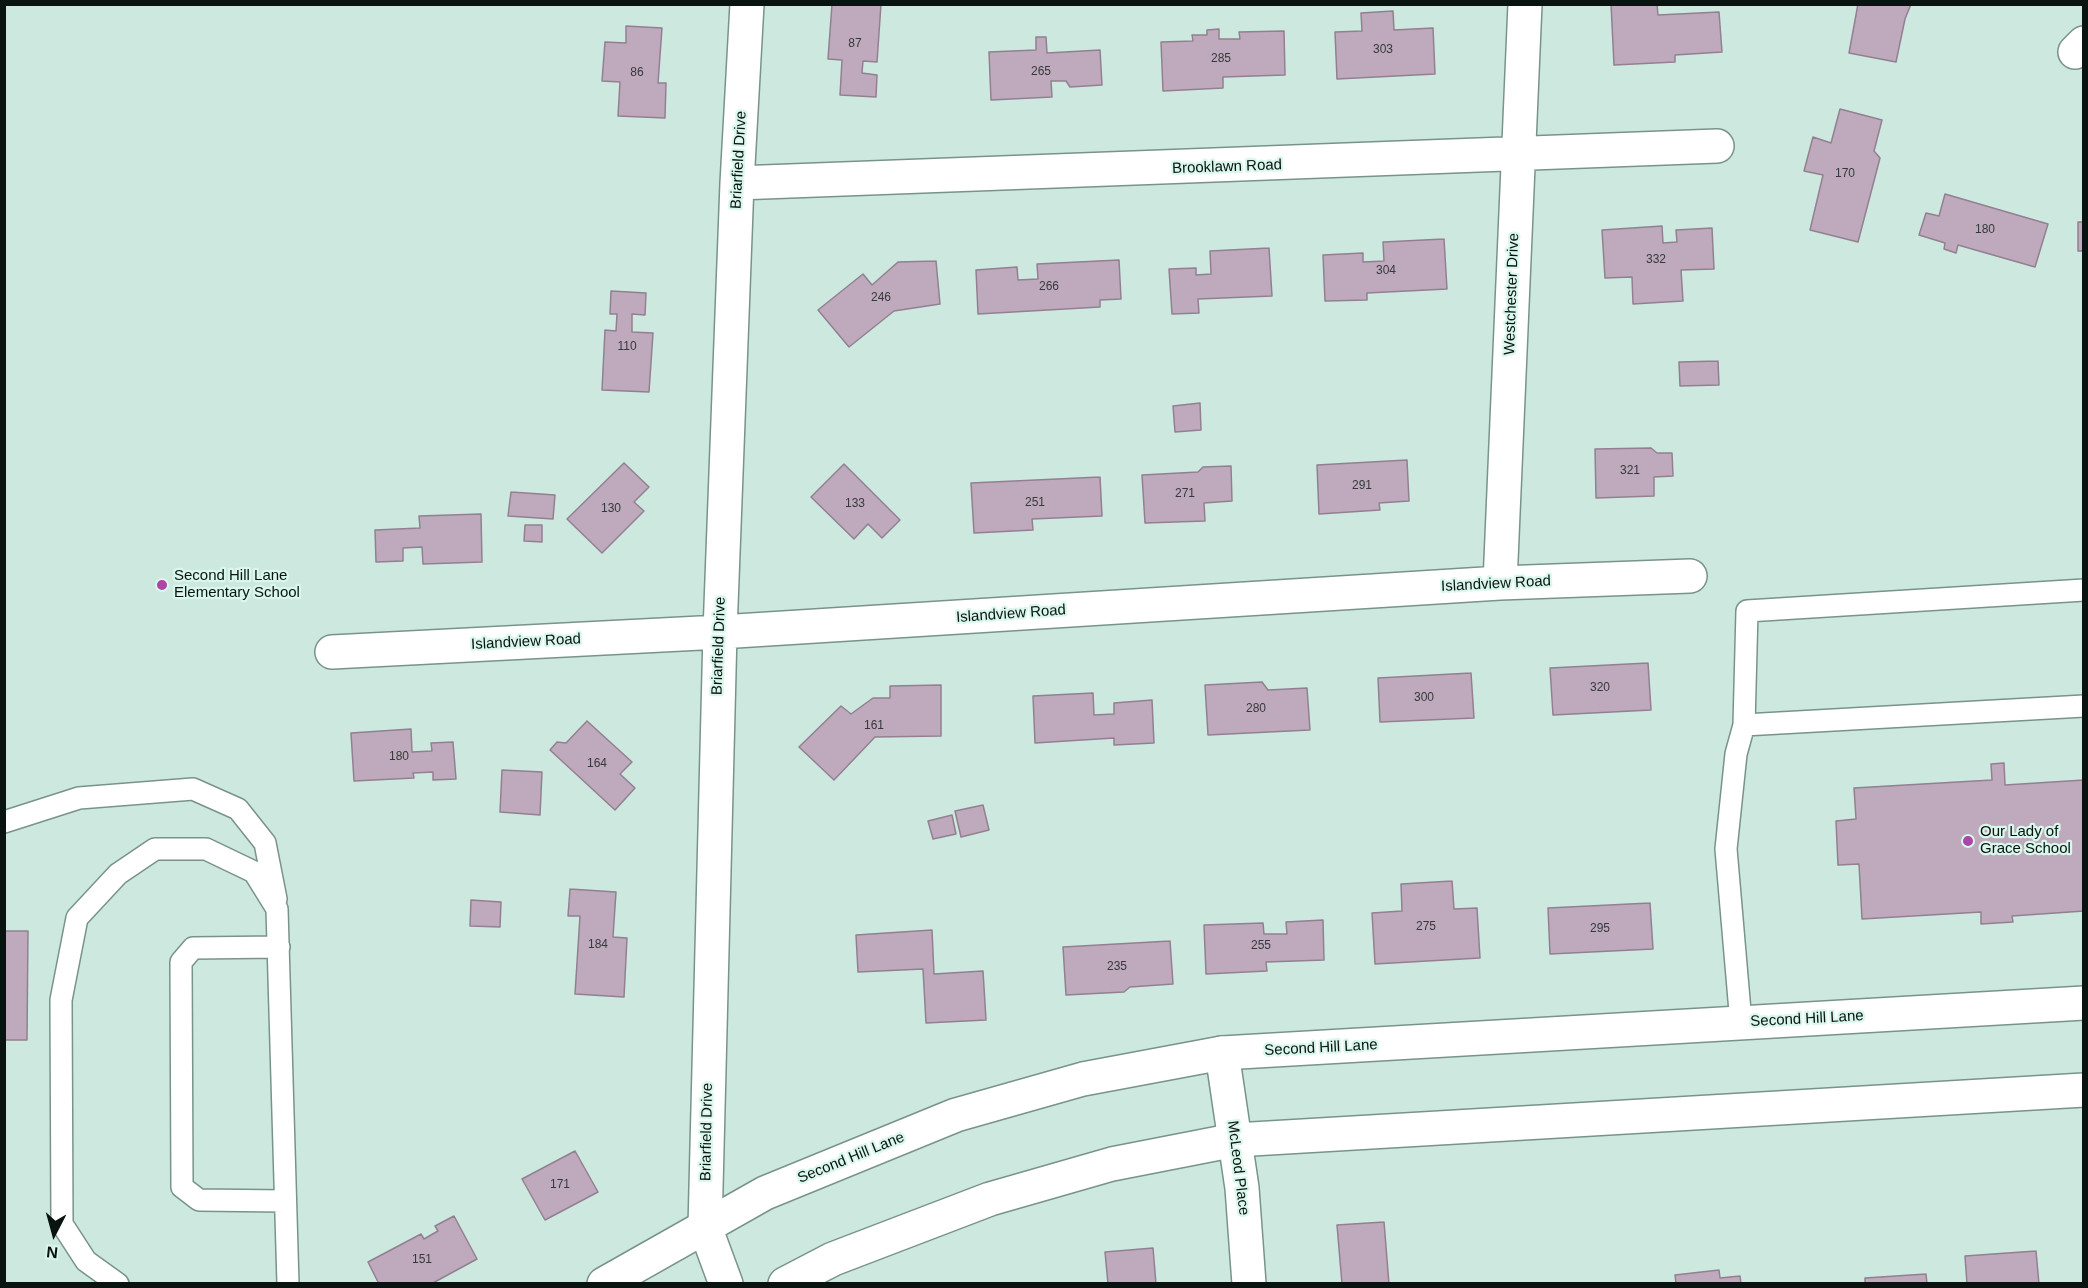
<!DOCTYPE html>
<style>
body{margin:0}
#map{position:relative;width:2088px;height:1288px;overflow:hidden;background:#cde9df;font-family:Arial,sans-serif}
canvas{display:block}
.frame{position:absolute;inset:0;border:6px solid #091310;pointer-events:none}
.north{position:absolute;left:24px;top:1204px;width:60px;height:60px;-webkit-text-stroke:4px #daf7ec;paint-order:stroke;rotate:186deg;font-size:16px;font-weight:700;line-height:24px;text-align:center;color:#091310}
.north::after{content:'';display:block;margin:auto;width:21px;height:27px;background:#091310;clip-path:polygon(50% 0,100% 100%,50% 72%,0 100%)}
</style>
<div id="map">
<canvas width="2088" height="1288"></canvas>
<div class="frame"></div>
<div class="north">N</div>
</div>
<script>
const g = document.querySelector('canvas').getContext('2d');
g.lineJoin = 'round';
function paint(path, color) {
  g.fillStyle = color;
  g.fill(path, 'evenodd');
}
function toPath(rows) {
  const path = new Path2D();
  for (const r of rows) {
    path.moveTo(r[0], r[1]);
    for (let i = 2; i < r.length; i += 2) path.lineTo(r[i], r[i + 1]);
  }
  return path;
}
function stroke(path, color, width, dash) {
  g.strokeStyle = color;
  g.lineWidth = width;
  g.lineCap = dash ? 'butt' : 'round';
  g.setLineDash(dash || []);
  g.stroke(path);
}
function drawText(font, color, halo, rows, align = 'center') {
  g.font = font + ' Arial,sans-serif';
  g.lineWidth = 4.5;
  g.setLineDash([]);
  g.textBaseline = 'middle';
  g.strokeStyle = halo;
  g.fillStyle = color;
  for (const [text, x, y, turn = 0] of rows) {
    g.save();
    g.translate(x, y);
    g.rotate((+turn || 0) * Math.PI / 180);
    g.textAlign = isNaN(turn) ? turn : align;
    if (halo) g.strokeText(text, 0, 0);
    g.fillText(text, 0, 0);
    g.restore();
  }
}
const building = toPath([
 [832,4,881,4,877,62,863,61,862,73,877,75,876,97,840,95,842,60,828,59,832,4],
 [1611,4,1657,4,1658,15,1719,12,1722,52,1675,55,1675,62,1614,65,1611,4],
 [1858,4,1911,4,1905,19,1896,62,1849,53,1858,4],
 [1393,11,1394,30,1433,28,1435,74,1337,79,1335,32,1362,31,1361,13,1393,11],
 [626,26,662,28,658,83,666,83,665,118,618,116,620,82,602,81,605,42,626,43,626,26],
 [1219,29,1219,39,1240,39,1239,32,1284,31,1285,75,1223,77,1223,88,1163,91,1161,42,1193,41,1192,35,1207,35,1207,30,1219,29],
 [1036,37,1046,37,1047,53,1100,50,1102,85,1070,87,1066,81,1051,81,1052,97,991,100,989,52,1036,50,1036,37],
 [1840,109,1882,120,1874,151,1880,158,1858,242,1810,230,1823,175,1804,171,1813,137,1831,143,1840,109],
 [1945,194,2048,224,2035,267,1958,245,1956,253,1944,249,1945,243,1919,235,1926,213,1939,216,1945,194],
 [2078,222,2084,222,2084,251,2078,251,2078,222],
 [1662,226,1663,243,1677,242,1676,230,1712,228,1714,269,1681,270,1683,301,1633,304,1632,277,1605,278,1602,230,1662,226],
 [1444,239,1447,289,1367,293,1367,300,1325,301,1323,255,1363,253,1363,262,1384,261,1383,242,1444,239],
 [1269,248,1272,296,1198,299,1199,313,1172,314,1169,269,1196,268,1196,275,1211,274,1210,251,1269,248],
 [1119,260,1121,299,1100,300,1100,307,978,314,976,270,1017,267,1018,280,1038,279,1037,264,1119,260],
 [936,261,940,304,894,311,849,347,818,310,863,274,872,285,898,262,936,261],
 [611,291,646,293,645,315,632,314,632,332,653,333,649,392,602,390,605,330,616,331,617,314,610,314,611,291],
 [1718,361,1719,385,1680,386,1679,362,1718,361],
 [1200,403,1201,430,1175,432,1173,406,1200,403],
 [1651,448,1657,453,1672,453,1673,476,1654,477,1654,496,1596,498,1595,449,1651,448],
 [1407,460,1409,501,1379,503,1380,510,1319,514,1317,465,1407,460],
 [624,463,649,487,634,502,644,511,602,553,567,519,624,463],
 [844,464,900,520,882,538,868,524,854,539,811,497,844,464],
 [1231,466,1232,501,1204,503,1205,521,1145,523,1142,475,1198,472,1203,467,1231,466],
 [1100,477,1102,516,1032,519,1033,530,974,533,971,483,1100,477],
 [511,492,555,495,553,519,508,516,511,492],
 [481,514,482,562,423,564,422,547,403,548,403,561,376,562,375,530,420,528,419,516,481,514],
 [525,525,542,525,542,542,524,541,525,525],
 [1648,663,1651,710,1553,715,1550,668,1648,663],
 [1471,673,1474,718,1380,722,1378,678,1471,673],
 [1262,682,1268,690,1307,688,1310,730,1208,735,1205,685,1262,682],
 [941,685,941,736,875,737,834,780,799,747,841,706,851,714,873,698,890,698,890,686,941,685],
 [1093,693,1094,715,1114,714,1114,703,1152,700,1154,743,1114,745,1114,738,1035,743,1033,696,1093,693],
 [587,721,632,762,620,774,635,788,615,810,550,750,557,742,566,743,587,721],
 [411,729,412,752,432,751,431,743,453,742,456,779,433,780,433,772,413,773,414,778,354,781,351,733,411,729],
 [2004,763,2005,785,2084,780,2084,911,2012,916,2013,922,1981,924,1981,912,1862,919,1859,864,1838,865,1836,821,1856,819,1854,788,1992,780,1991,764,2004,763],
 [502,770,542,772,540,815,500,812,502,770],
 [983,805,989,830,961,837,955,811,983,805],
 [952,815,956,834,933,839,928,821,952,815],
 [1452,881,1454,909,1477,908,1480,958,1375,964,1372,913,1402,911,1401,884,1452,881],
 [570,889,616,892,613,937,627,938,624,997,575,994,580,916,568,916,570,889],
 [471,900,501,902,500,927,470,926,471,900],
 [1650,903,1653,949,1550,954,1548,908,1650,903],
 [1323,920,1324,960,1266,962,1267,971,1206,974,1204,925,1263,923,1264,934,1287,934,1286,922,1323,920],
 [932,930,934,974,983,971,986,1020,926,1023,923,969,858,972,856,935,932,930],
 [4,931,28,931,27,1040,4,1040,4,931],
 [1170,941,1173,984,1130,987,1124,992,1066,995,1063,947,1170,941],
 [575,1151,598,1192,545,1220,522,1179,575,1151],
 [454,1216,477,1259,431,1284,379,1284,368,1262,421,1234,424,1239,438,1231,435,1226,454,1216],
 [1384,1222,1389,1284,1342,1284,1337,1225,1384,1222],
 [1153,1248,1156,1284,1108,1284,1105,1252,1153,1248],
 [2036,1251,2039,1284,1967,1284,1965,1256,2036,1251],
 [1719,1270,1720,1278,1740,1276,1741,1284,1671,1284,1676,1283,1675,1275,1719,1270],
 [1926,1274,1927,1284,1865,1284,1865,1278,1926,1274]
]);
paint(building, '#beaabc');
stroke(building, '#928091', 1.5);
const lane = toPath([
 [2084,590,1747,611,1744,725,2084,706],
 [4,822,79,798,193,789,238,809,265,843,276,899],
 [279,947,193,948,181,962,182,1187,199,1200,285,1201],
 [1741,1023,1726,849,1736,754,1744,725],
 [118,1284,86,1261,62,1224,61,1000,77,918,118,874,155,849,206,849,254,872,277,909,288,1284]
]);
const street = toPath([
 [2075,52,2084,43],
 [737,183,1717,146],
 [1500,583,1525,4],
 [332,652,720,632,1500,583,1690,576],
 [1222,1053,1242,1188,1249,1284],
 [726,1284,705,1227,720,632,737,183,747,4]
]);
const secondary = toPath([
 [604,1284,765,1193,956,1115,1083,1079,1222,1053,2084,1003],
 [785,1284,833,1259,990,1199,1112,1164,1235,1140,2084,1090]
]);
stroke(lane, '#799389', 24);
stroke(street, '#799389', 36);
stroke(secondary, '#799389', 36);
stroke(lane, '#fff', 21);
stroke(street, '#fff', 33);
stroke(secondary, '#fff', 33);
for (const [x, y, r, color] of [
 [162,585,6,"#ac45a8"],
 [1968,841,6,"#ac45a8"]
]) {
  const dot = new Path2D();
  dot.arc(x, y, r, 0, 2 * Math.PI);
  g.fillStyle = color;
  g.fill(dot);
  stroke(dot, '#daf7ec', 2);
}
drawText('12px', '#36393b', null, [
 ["87",855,44],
 ["303",1383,50],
 ["285",1221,59],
 ["265",1041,72],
 ["86",637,73],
 ["170",1845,174],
 ["180",1985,230],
 ["332",1656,260],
 ["304",1386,271],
 ["266",1049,287],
 ["246",881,298],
 ["110",627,347],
 ["321",1630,471],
 ["291",1362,486],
 ["271",1185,494],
 ["251",1035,503],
 ["133",855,504],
 ["130",611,509],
 ["320",1600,688],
 ["300",1424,698],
 ["280",1256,709],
 ["161",874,726],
 ["180",399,757],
 ["164",597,764],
 ["275",1426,927],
 ["295",1600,929],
 ["184",598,945],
 ["255",1261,946],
 ["235",1117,967],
 ["171",560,1185],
 ["151",422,1260]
]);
drawText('15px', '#091310', '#daf7ec', [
 ["Briarfield Drive",739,160,-87],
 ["Brooklawn Road",1227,167,-2],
 ["Westchester Drive",1512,294,-88],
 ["Islandview Road",1496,584,-3],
 ["Islandview Road",1011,614,-4],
 ["Islandview Road",526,642,-3],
 ["Briarfield Drive",719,646,-88],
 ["Second Hill Lane",1807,1019,-3],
 ["Second Hill Lane",1321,1048,-3],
 ["Briarfield Drive",707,1132,-89],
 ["Second Hill Lane",851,1158,-22],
 ["McLeod Place",1238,1168,83]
]);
drawText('15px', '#091310', '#daf7ec', [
 ["Second Hill Lane",174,576],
 ["Elementary School",174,593],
 ["Our Lady of",1980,832],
 ["Grace School",1980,849]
], 'left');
</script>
